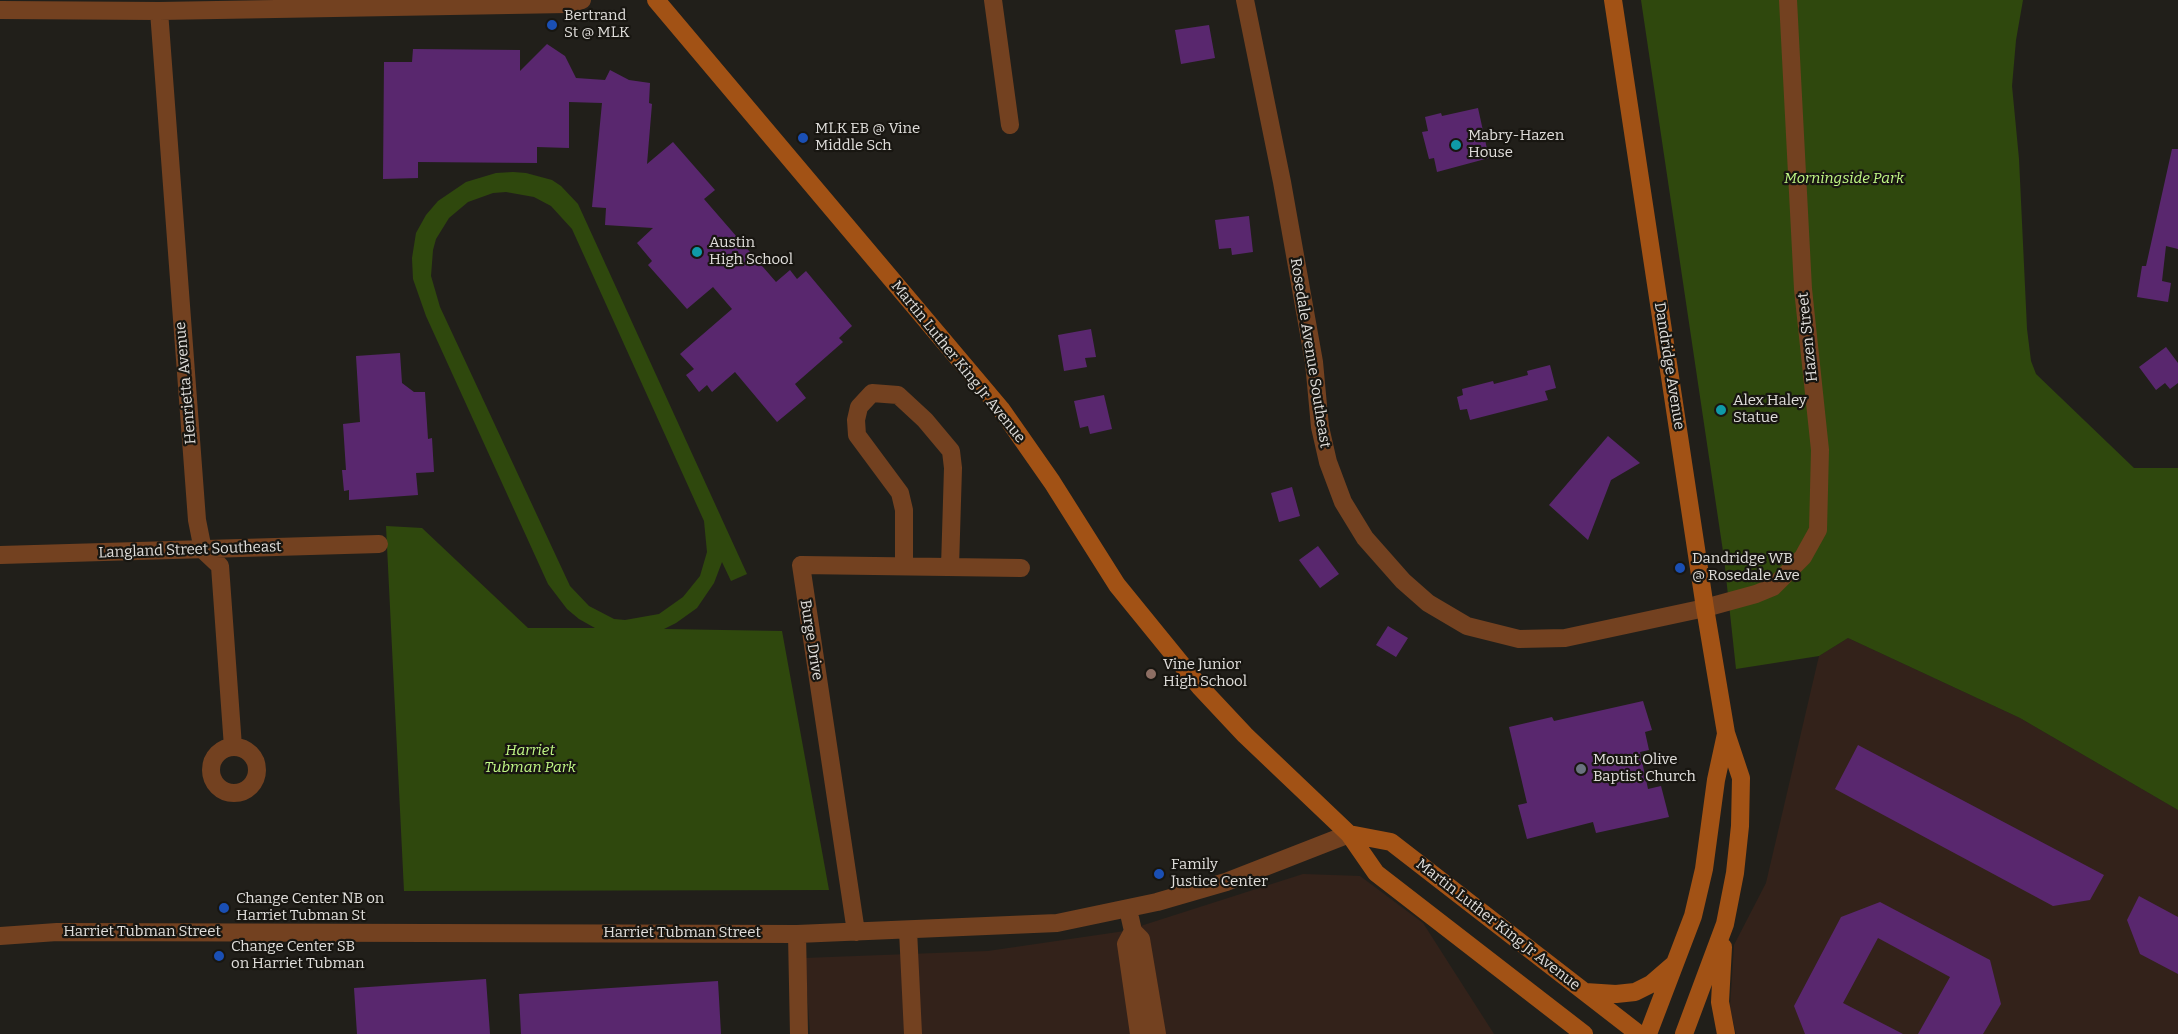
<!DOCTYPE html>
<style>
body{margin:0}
canvas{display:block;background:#211f1a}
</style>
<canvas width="2178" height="1034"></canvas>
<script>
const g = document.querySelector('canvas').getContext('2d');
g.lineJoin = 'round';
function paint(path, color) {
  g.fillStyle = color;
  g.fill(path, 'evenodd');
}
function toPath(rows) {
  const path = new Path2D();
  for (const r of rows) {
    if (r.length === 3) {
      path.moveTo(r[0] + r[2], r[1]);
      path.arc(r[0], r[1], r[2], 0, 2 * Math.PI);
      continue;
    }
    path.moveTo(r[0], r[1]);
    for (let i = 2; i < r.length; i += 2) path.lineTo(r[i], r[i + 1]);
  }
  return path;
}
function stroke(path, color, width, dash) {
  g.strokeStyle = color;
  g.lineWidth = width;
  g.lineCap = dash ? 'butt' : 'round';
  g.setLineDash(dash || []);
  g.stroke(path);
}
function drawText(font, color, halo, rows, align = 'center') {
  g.font = font + ' Bitter,serif';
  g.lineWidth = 4.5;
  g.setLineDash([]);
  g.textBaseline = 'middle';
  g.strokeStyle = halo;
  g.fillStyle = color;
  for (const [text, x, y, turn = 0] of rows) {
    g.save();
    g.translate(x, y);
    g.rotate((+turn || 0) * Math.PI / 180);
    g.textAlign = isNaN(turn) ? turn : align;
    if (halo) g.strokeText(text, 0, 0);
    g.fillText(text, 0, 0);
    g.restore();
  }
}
paint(toPath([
 [1848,638,2020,718,2178,810,2178,1034,1736,1034,1730,1008,1734,945,1766,883,1819,656],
 [1303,874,1360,876,1423,923,1494,1034,810,1034,805,958,988,951,1125,931]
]), '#33221a');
paint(toPath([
 [1641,0,2023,0,2016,40,2012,86,2019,159,2027,329,2031,361,2036,374,2134,468,2178,468,2178,810,2020,718,1848,638,1819,656,1736,669,1724,558],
 [513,172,526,173,552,180,561,186,578,204,747,574,731,581,722,562,714,583,697,608,676,623,664,629,782,631,829,890,404,891,386,526,422,528,528,628,595,628,579,619,567,609,548,584,426,316,413,279,412,258,416,233,426,215,438,201,466,182,496,173],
 [506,192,534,197,551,206,572,229,704,521,707,552,700,576,683,597,659,614,625,620,614,619,589,606,570,586,440,307,431,276,433,250,436,239,449,218,468,202,493,193]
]), '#2f480d');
paint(toPath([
 [1209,25,1215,58,1181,64,1175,30],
 [547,44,565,56,576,78,605,80,610,70,629,80,650,83,649,103,652,104,647,164,673,142,715,190,704,199,776,282,790,270,797,279,806,271,852,326,839,338,843,342,795,384,806,398,777,422,735,372,712,392,707,385,699,392,686,375,694,369,680,354,732,309,713,287,687,309,648,265,652,261,637,243,653,228,605,225,606,208,592,207,602,103,569,102,569,148,537,147,537,163,418,162,418,178,383,179,384,62,412,62,413,49,520,50,520,71],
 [1478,108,1489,158,1437,172,1434,158,1429,159,1422,132,1428,131,1425,117,1441,113,1442,116],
 [2172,149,2178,149,2178,249,2166,246,2162,281,2171,283,2168,302,2137,297,2142,266,2146,266],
 [1249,216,1253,252,1232,255,1231,248,1219,249,1215,220],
 [1091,329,1096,357,1085,358,1087,367,1064,371,1058,335],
 [2166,347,2178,363,2178,383,2170,389,2165,383,2156,390,2139,367],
 [400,353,402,383,414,392,425,392,428,439,432,438,434,472,416,473,418,495,349,500,349,490,344,491,342,470,346,470,343,424,360,422,356,356],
 [1550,365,1556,388,1545,391,1548,400,1470,420,1467,409,1460,410,1457,397,1463,395,1462,389,1493,381,1494,384,1528,375,1527,371],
 [1104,395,1112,429,1090,434,1088,426,1080,428,1074,401],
 [1608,436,1640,463,1611,480,1588,540,1549,505],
 [1292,487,1300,516,1279,522,1271,493],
 [1318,546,1339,574,1320,588,1299,560],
 [1388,626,1408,638,1396,657,1376,645],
 [1643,701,1652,730,1645,732,1649,750,1640,752,1648,789,1661,786,1669,817,1596,833,1593,822,1527,839,1518,805,1527,803,1509,727,1552,717,1554,721],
 [1858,745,2104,875,2090,900,2053,906,1835,789],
 [2139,896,2178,917,2178,974,2140,954,2127,920],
 [1880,902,1990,960,2001,1004,1983,1034,1918,1034,1950,977,1878,938,1843,1003,1903,1034,1805,1034,1794,1006,1841,917],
 [486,979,490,1034,357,1034,354,988],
 [718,981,721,1034,521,1034,519,994]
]), '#59276e');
stroke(toPath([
 [993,0,1010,125],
 [1245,0,1282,182,1314,362,1320,427,1328,462,1343,502,1365,538,1403,581,1428,603,1467,626,1519,639,1565,638,1705,608,1756,594,1773,587,1803,557,1818,530,1820,450,1803,289,1788,0],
 [0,10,159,11,567,4,582,0],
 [159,11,197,520,203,550,220,566,233,747],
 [0,555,379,544],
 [904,566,904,510,900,493,857,435,856,420,859,407,872,393,898,395,925,420,951,451,953,468,950,567],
 [234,770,23],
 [1128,909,1133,931,1141,939,1157,1034],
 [908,930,913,1034],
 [1133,931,1126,944,1139,1034],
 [856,932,801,565,1021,568],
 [797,934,799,1034],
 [0,936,57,932,797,934,1057,923,1157,902,1226,882,1349,834]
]), '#734120', 18);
stroke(toPath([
 [656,0,1001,409,1052,482,1117,585,1200,687,1245,735,1349,834,1376,873,1584,1034],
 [1613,0,1705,608,1726,733,1741,778,1740,826,1735,873,1725,924,1684,1034],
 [1349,834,1391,842,1639,1034],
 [1723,947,1720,1002,1726,1034],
 [1585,992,1616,994,1635,992,1651,984,1673,965],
 [1648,1034,1693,916,1704,869,1716,780,1726,734]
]), '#a25215', 18);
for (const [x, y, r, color] of [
 [552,25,6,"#1a4fb4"],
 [803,138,6,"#1a4fb4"],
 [1456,145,6,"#0f9aa8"],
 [697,252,6,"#0f9aa8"],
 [1721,410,6,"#0f9aa8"],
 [1680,568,6,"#1a4fb4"],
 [1151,674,6,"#8d6e63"],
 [1581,769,6,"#6b7280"],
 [1159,874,6,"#1a4fb4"],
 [224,908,6,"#1a4fb4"],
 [219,956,6,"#1a4fb4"]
]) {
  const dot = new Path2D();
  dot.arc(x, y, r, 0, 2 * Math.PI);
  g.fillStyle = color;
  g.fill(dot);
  stroke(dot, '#181611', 2);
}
drawText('15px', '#e0dedb', '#181611', [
 ["Bertrand",564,16],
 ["St @ MLK",564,33],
 ["MLK EB @ Vine",815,129],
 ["Middle Sch",815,146],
 ["Mabry-Hazen",1468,136],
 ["House",1468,153],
 ["Austin",709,243],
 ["High School",709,260],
 ["Alex Haley",1733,401],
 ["Statue",1733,418],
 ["Dandridge WB",1692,559],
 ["@ Rosedale Ave",1692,576],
 ["Vine Junior",1163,665],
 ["High School",1163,682],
 ["Mount Olive",1593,760],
 ["Baptist Church",1593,777],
 ["Family",1171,865],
 ["Justice Center",1171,882],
 ["Change Center NB on",236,899],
 ["Harriet Tubman St",236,916],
 ["Change Center SB",231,947],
 ["on Harriet Tubman",231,964]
], 'left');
drawText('italic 15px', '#c1f886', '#181611', [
 ["Morningside Park",1844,179],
 ["Harriet",530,751],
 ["Tubman Park",530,768]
]);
drawText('15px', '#e0dedb', '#181611', [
 ["Hazen Street",1808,337,-96],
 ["Rosedale Avenue Southeast",1310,353,81],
 ["Martin Luther King Jr Avenue",958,362,51],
 ["Dandridge Avenue",1669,366,81],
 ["Henrietta Avenue",186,383,-95],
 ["Langland Street Southeast",190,550,-2],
 ["Burge Drive",811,640,81],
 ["Martin Luther King Jr Avenue",1498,925,38],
 ["Harriet Tubman Street",142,932],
 ["Harriet Tubman Street",682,933]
]);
</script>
